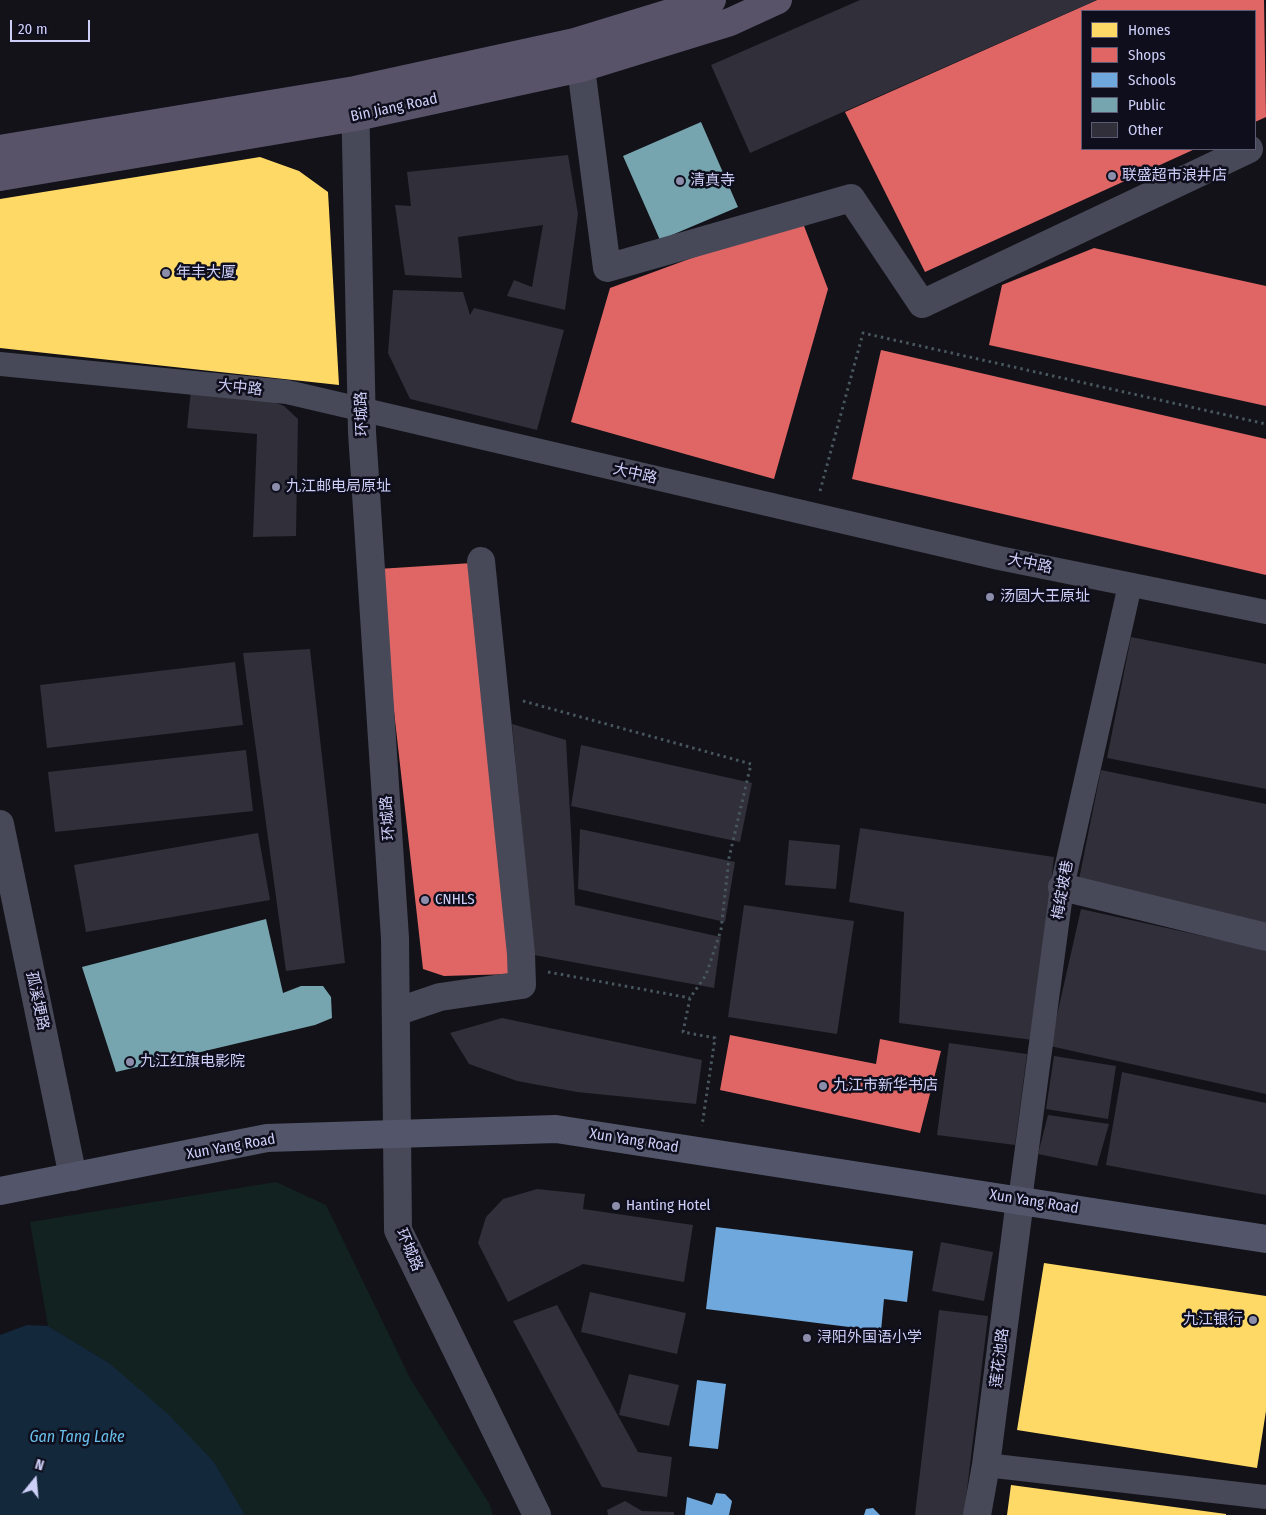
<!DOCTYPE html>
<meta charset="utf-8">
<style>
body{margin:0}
#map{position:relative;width:1266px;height:1515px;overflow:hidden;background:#121218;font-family:"Fira Sans Condensed",sans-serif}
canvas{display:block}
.legend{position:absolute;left:1081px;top:10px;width:175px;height:140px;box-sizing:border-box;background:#0e0e1c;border:1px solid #5b5b74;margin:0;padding:6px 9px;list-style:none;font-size:15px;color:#cecff9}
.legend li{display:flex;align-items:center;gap:10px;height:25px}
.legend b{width:25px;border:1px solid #5b5b74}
.north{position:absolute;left:10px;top:1455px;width:50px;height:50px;-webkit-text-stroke:4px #0e0e1c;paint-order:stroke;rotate:17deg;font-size:14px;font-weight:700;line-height:20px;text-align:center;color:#cecff9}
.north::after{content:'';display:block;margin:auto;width:18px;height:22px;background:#cecff9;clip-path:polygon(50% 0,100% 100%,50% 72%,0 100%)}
.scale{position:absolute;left:10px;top:20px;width:80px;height:22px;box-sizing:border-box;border:2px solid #cecff9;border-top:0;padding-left:6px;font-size:15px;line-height:18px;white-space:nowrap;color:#cecff9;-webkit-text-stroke:4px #0e0e1c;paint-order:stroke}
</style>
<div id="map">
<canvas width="1266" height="1515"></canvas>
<ul class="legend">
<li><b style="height:14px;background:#ffd966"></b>Homes</li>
<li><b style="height:14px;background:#e06666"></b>Shops</li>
<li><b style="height:14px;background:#6fa8dc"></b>Schools</li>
<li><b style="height:14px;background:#76a5af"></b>Public</li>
<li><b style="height:14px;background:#302f3a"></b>Other</li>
</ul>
<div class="north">N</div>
<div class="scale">20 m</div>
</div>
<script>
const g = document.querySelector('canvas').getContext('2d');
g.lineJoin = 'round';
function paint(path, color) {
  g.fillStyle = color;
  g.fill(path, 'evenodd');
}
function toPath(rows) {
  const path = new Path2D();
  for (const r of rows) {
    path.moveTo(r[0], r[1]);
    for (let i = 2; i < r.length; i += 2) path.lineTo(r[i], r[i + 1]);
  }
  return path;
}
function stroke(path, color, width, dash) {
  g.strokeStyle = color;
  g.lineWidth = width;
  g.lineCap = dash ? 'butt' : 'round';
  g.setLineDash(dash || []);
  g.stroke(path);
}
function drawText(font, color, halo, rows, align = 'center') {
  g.font = font + ' "Fira Sans Condensed","Noto Sans SC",sans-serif';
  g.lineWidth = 5;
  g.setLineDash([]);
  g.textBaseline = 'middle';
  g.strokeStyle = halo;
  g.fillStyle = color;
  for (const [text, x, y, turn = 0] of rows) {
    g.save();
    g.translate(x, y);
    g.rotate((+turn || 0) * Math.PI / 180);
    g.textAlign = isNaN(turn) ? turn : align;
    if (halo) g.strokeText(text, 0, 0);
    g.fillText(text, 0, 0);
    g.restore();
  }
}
paint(toPath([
 [276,1182,326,1205,411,1380,489,1503,493,1515,245,1515,214,1462,109,1363,48,1326,30,1222]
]), '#122221');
paint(toPath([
 [27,1325,48,1326,109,1363,169,1415,214,1462,245,1515,0,1515,0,1335]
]), '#13283b');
paint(toPath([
 [260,157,299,171,328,192,339,385,0,348,0,199],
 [1044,1263,1266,1296,1266,1411,1257,1468,1017,1430],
 [1011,1485,1226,1514,1226,1515,1007,1515]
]), '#ffd966');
paint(toPath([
 [1097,0,1264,0,1266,117,1255,122,1255,11,1082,11,1082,149,1195,149,925,272,845,112],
 [801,218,828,289,774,479,571,422,610,288],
 [1094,248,1266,286,1266,406,989,345,1002,285],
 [881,350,1266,439,1266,575,852,479],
 [472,563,512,974,444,976,423,969,378,569],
 [730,1035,876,1064,880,1039,941,1051,920,1133,720,1090]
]), '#e06666');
paint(toPath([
 [716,1227,913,1251,907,1302,884,1299,881,1331,706,1309],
 [697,1380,726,1384,718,1449,689,1446],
 [716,1493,725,1494,732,1501,729,1515,685,1515,687,1497,712,1505],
 [873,1508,880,1515,864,1515,866,1509]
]), '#6fa8dc');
paint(toPath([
 [701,122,738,207,660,240,623,156],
 [266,919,283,993,301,986,323,986,331,997,332,1018,315,1025,116,1072,82,967]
]), '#76a5af');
paint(toPath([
 [860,0,1097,0,750,153,711,65],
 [568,155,578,214,565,310,507,296,514,280,532,287,543,225,458,237,462,278,405,275,395,205,411,206,407,172],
 [393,290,463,292,470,315,474,308,564,330,537,430,410,399,388,353],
 [191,390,264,398,284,406,298,419,296,536,253,537,257,434,187,428],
 [1131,637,1266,664,1266,789,1107,758],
 [310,649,345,963,286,971,243,653],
 [235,662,243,725,47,748,40,685],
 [512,724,566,740,575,905,721,937,714,988,534,955],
 [581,745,752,783,740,842,571,806],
 [246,750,253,811,55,832,48,772],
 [1101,770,1266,804,1266,923,1078,884],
 [860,828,1054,857,1033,1040,899,1023,904,912,849,902],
 [580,829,735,862,725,922,578,889],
 [258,833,270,900,86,932,74,865],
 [789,840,840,845,836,889,785,885],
 [744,905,854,921,837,1034,728,1017],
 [1081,909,1266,950,1266,1094,1050,1046],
 [502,1018,702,1060,696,1104,577,1092,517,1081,469,1064,450,1033],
 [949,1043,1027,1054,1015,1145,937,1135],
 [1054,1056,1116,1066,1108,1119,1046,1109],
 [1122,1072,1266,1103,1266,1195,1106,1165],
 [1048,1115,1109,1124,1097,1166,1038,1154],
 [537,1189,585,1194,583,1209,693,1225,684,1282,583,1264,508,1302,478,1243,486,1217,503,1199],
 [941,1242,993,1252,984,1301,932,1291],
 [590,1292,686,1313,677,1354,581,1332],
 [557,1305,638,1452,672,1457,667,1497,602,1487,513,1321],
 [939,1310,988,1316,964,1515,915,1515],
 [629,1374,679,1385,669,1426,619,1415],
 [625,1501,642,1511,674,1512,674,1515,608,1515,607,1510]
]), '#302f3a');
stroke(toPath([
 [820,491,863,333,1266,424],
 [523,701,751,764,729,858,721,930,706,975,690,998,683,1032,715,1038,702,1126],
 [548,972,690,998]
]), '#48565e', 3, [2.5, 4]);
stroke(toPath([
 [0,364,287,392,999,558,1266,612],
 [1020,1200,1062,887,1130,585],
 [986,1465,1266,1497]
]), '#474858', 24);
stroke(toPath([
 [576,46,581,68,607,268,851,198,922,304,1249,149],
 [0,824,73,1177],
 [1062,887,1266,937],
 [396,1012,440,997,522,985,521,954,481,561],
 [977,1515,986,1465,1020,1200]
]), '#474858', 28);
stroke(toPath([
 [355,93,362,432,395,938,398,1230,537,1515]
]), '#474858', 28);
stroke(toPath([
 [0,1191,267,1138,556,1129,1266,1239]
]), '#53566a', 28);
stroke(toPath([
 [0,149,355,90,575,42,712,0],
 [0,177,356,117,581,68,730,22,778,0]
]), '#59536a', 28);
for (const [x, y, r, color] of [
 [1112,176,5,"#8c8daa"],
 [680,181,5,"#8c8daa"],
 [166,273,5,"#8c8daa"],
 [276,487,5,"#8c8daa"],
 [990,597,5,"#8c8daa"],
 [425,900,5,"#8c8daa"],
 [130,1062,5,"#8c8daa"],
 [823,1086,5,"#8c8daa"],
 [616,1206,5,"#8c8daa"],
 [1253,1320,5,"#8c8daa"],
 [807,1338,5,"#8c8daa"]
]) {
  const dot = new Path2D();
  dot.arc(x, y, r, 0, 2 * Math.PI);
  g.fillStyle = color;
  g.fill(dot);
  stroke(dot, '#0e0e1c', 2);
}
drawText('15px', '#cecff9', '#0e0e1c', [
 ["Bin Jiang Road",394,108,-12],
 ["大中路",240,388,6],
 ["环城路",362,414,-92],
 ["大中路",635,474,13],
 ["大中路",1030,564,12],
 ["环城路",388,818,-94],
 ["梅绽坡巷",1063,890,-80],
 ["孤溪埂路",37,1001,78],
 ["Xun Yang Road",634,1141,9],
 ["Xun Yang Road",231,1147,-10],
 ["Xun Yang Road",1034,1202,9],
 ["环城路",409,1250,67],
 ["莲花池路",1000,1358,-83]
]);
drawText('15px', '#cecff9', '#0e0e1c', [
 ["联盛超市浪井店",1122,176],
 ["清真寺",690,181],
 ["年丰大厦",176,273],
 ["九江邮电局原址",286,487],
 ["汤圆大王原址",1000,597],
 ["CNHLS",435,900],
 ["九江红旗电影院",140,1062],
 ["九江市新华书店",833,1086],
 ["Hanting Hotel",626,1206],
 ["九江银行",1243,1320,"right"],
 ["浔阳外国语小学",817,1338]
], 'left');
drawText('italic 16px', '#69bfec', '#0e0e1c', [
 ["Gan Tang Lake",77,1438]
]);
</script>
